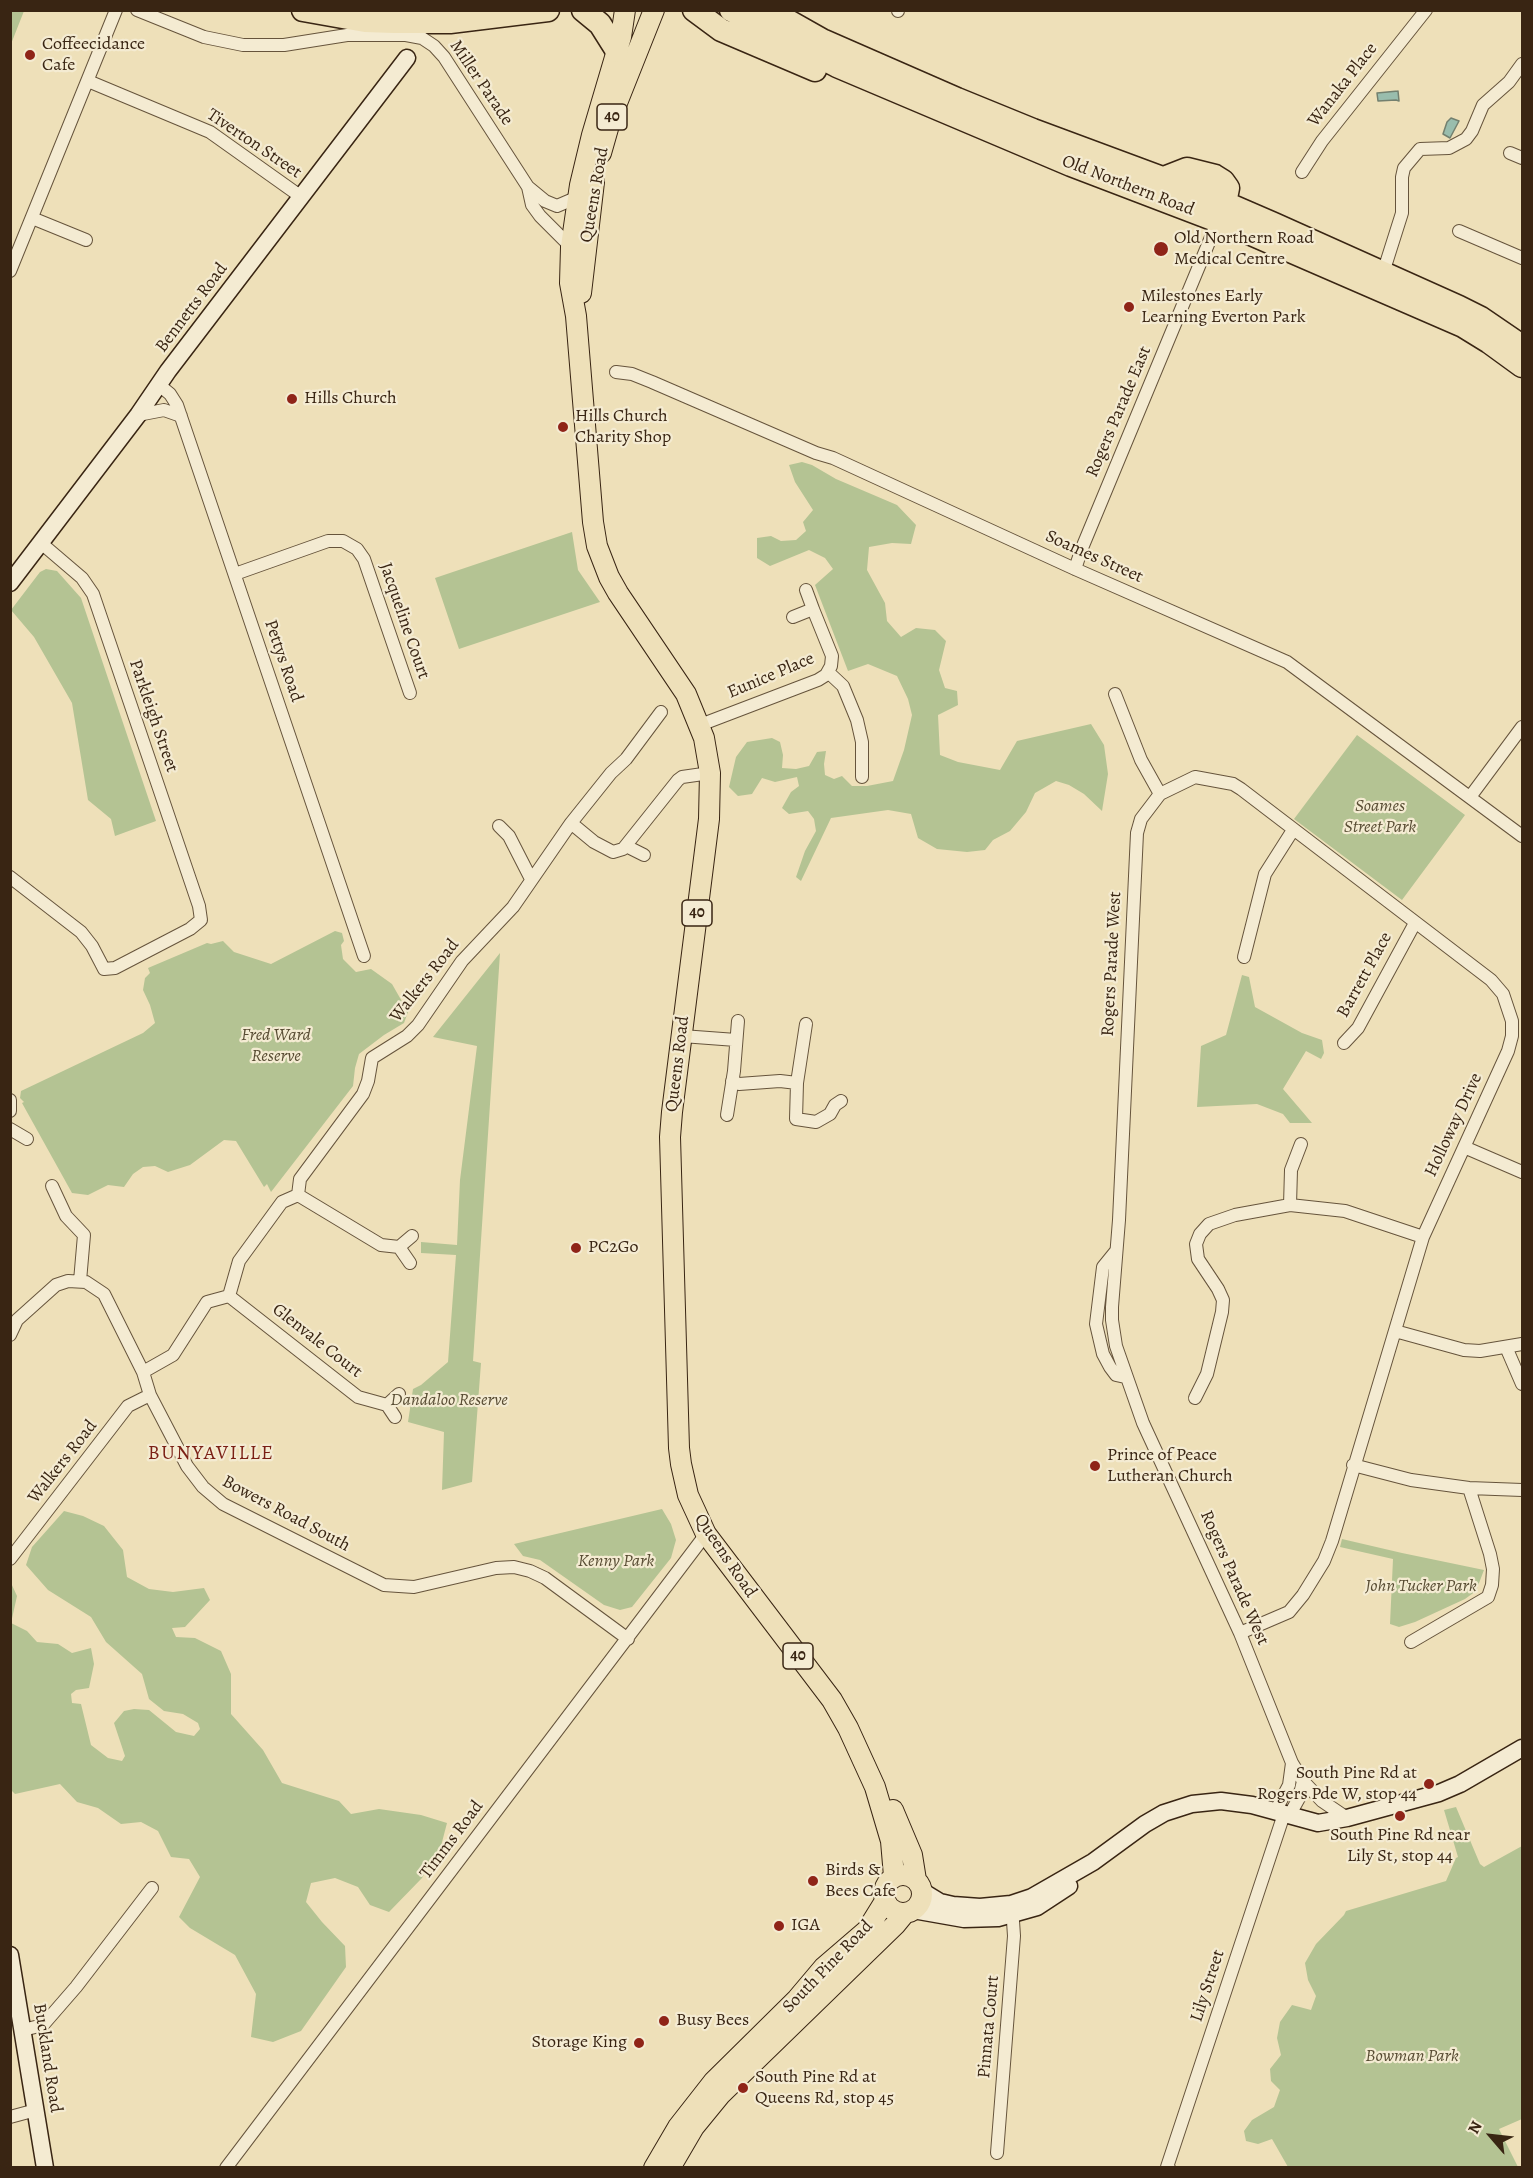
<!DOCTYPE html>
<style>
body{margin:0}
#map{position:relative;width:1533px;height:2178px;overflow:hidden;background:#eee0b9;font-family:Alegreya,serif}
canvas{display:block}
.frame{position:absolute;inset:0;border:12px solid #392513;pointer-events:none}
.north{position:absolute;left:1461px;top:2106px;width:60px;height:60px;-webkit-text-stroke:4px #f4ebd2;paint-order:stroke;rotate:298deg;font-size:16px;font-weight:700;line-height:24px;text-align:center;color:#392513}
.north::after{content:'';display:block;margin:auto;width:21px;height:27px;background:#392513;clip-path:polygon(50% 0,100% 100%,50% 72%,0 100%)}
</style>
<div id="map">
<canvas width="1533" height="2178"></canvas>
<div class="frame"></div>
<div class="north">N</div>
</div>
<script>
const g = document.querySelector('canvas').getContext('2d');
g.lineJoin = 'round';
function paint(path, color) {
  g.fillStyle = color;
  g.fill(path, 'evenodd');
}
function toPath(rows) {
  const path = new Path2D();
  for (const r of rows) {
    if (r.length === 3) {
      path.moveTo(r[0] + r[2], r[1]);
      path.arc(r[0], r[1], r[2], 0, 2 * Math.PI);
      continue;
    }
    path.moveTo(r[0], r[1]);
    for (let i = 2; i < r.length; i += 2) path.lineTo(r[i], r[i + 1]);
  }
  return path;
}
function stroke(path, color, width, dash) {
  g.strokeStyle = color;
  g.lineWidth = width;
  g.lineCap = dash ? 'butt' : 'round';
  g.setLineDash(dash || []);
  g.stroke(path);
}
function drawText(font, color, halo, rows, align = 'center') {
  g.font = font + ' Alegreya,serif';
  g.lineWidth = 4.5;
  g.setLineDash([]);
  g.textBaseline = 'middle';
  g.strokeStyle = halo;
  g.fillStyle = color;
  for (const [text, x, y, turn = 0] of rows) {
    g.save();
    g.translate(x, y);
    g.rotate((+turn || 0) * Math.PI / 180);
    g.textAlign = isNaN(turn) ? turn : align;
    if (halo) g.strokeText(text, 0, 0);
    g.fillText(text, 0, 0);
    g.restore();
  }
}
paint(toPath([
 [11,10,24,11,11,44,10,11],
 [802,462,812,465,836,479,897,505,916,525,911,544,892,543,869,547,867,570,885,603,887,621,901,637,916,628,935,630,946,641,939,670,945,688,957,691,958,705,938,715,940,755,958,762,1000,770,1017,741,1091,724,1104,745,1108,774,1102,811,1084,794,1069,785,1056,781,1035,793,1026,812,1010,831,993,840,985,850,967,852,937,849,918,838,911,814,888,810,831,818,801,881,796,877,805,851,816,831,814,819,808,811,789,814,782,808,791,792,799,786,797,777,775,782,762,778,752,794,738,796,729,787,736,757,747,742,772,738,780,742,783,755,782,768,796,769,809,766,817,752,826,751,824,764,825,775,834,779,842,776,852,786,867,786,893,781,904,750,912,715,908,699,897,676,868,664,848,671,815,585,833,569,825,558,809,550,770,566,757,558,757,538,771,536,781,541,796,540,806,531,803,522,813,510,795,482,789,465],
 [572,532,578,570,600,602,459,649,435,578],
 [46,569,57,571,81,598,156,821,115,836,111,819,88,800,72,703,34,637,11,610,40,572],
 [1357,735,1465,815,1402,900,1294,819],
 [335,931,342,933,344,941,341,945,343,959,356,972,371,969,392,984,408,1012,404,1023,384,1035,359,1054,355,1068,353,1086,271,1192,267,1184,264,1187,236,1141,224,1140,190,1165,168,1172,155,1166,143,1167,133,1174,124,1187,108,1185,88,1195,72,1193,22,1103,24,1102,20,1098,21,1091,143,1033,155,1023,150,1005,143,990,145,978,150,973,148,968,207,943,211,944,223,941,234,952,271,964],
 [500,953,473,1361,481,1363,472,1482,442,1490,444,1432,408,1422,413,1389,421,1385,448,1362,456,1255,421,1253,421,1242,457,1245,460,1180,477,1046,433,1037],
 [1242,975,1249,977,1255,1007,1302,1033,1322,1040,1324,1053,1321,1059,1306,1051,1283,1089,1312,1123,1290,1123,1283,1114,1257,1104,1197,1107,1201,1046,1226,1035],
 [662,1509,671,1524,676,1540,671,1558,632,1607,620,1610,604,1605,540,1560,523,1556,514,1544],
 [64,1511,83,1516,104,1526,123,1550,127,1577,149,1589,173,1592,204,1588,210,1600,185,1627,172,1628,176,1637,195,1638,221,1651,231,1674,231,1714,263,1750,282,1783,339,1801,351,1814,379,1809,421,1815,447,1823,441,1846,422,1878,389,1912,370,1905,358,1887,335,1878,311,1883,306,1902,322,1922,345,1946,346,1967,301,2031,273,2042,251,2037,256,1994,235,1955,190,1928,179,1917,200,1877,189,1859,171,1857,158,1831,141,1822,121,1824,98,1808,77,1802,60,1784,15,1794,11,1790,11,1583,17,1596,11,1623,27,1631,37,1642,58,1644,72,1653,91,1648,94,1664,89,1688,76,1690,71,1694,72,1703,81,1704,91,1745,108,1758,122,1761,125,1756,114,1723,124,1711,134,1709,149,1710,176,1732,194,1736,200,1729,198,1723,183,1714,164,1711,149,1699,142,1674,106,1642,91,1617,48,1590,26,1565,32,1547],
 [1342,1539,1402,1553,1484,1570,1476,1591,1465,1599,1415,1622,1399,1627,1390,1624,1393,1559,1340,1547],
 [1456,1807,1480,1864,1484,1867,1522,1846,1522,2119,1499,2129,1518,2167,1288,2167,1272,2139,1258,2144,1246,2141,1244,2131,1252,2120,1274,2107,1280,2090,1271,2081,1270,2069,1281,2055,1277,2038,1280,2022,1292,2005,1311,2010,1316,1996,1308,1980,1305,1963,1316,1944,1344,1915,1346,1911,1446,1881,1456,1858,1458,1857,1444,1810]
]), '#b4c393');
const water = toPath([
 [1398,91,1399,101,1396,100,1378,101,1377,93,1398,91],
 [1451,118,1459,121,1450,138,1443,134,1447,122,1451,118]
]);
paint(water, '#99bdad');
stroke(water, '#73806f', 1.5);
const street = toPath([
 [137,10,204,37,243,45,284,45,347,35,406,35,422,38,434,46,444,57,528,187,545,201,557,206,578,197],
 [898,11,898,10],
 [88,81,210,132,300,196],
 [1510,153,1522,158],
 [1302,172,1322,141,1426,10],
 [528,187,532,205,540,216,571,247],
 [32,218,86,240],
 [1459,231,1522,258],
 [10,271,116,10],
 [1383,273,1402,213,1402,177,1404,168,1420,149,1449,148,1466,139,1472,131,1483,105,1509,82,1522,64],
 [616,372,632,374,652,382,816,453,833,458,1075,569,1287,662,1522,836],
 [159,385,170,394,177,405,364,956],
 [138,415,164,410,181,416],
 [1075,569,1082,548,1219,218],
 [235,574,328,541,343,541,357,549,364,559,410,693],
 [793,617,813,609,806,590],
 [828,672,843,686,857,720,862,742,862,777],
 [1115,694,1141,760,1160,794,1141,819,1137,833,1119,1220,1112,1307,1112,1320,1116,1346,1143,1423,1240,1633,1292,1763,1303,1781,1299,1798,1289,1816],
 [700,725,818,680,826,675,831,666,832,656,813,609],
 [1160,794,1195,777,1233,784,1241,789,1491,980,1503,994,1512,1021,1512,1036,1508,1051,1423,1237,1332,1541,1324,1561,1303,1595,1289,1612,1240,1633],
 [1470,797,1522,727],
 [571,823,594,842,613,852,623,849,678,780,682,777,710,773],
 [499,826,509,836,531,879],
 [626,846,644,855],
 [10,877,81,932,92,946,104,969,115,968,190,929,201,920,199,906,93,594,82,578,41,543],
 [1244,957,1265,874,1293,830],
 [682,1036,736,1040],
 [1344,1043,1358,1028,1415,923],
 [732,1081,739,1084,780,1081,797,1083,806,1024],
 [797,1083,796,1119,816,1122,830,1114,835,1105,841,1101],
 [10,1100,10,1111],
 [727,1115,734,1071,738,1021],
 [10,1129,27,1139],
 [1464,1147,1522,1172],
 [52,1186,66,1216,84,1235,80,1281],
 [298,1195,381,1245,399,1247],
 [1290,1205,1291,1170,1301,1144],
 [1116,1251,1103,1267,1096,1324,1103,1354,1110,1367,1116,1375,1125,1377],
 [410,1263,399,1247,412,1236],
 [229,1296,358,1397,387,1405],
 [1395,1331,1464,1350,1480,1351,1522,1344],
 [10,1335,17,1320,56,1285,68,1281,86,1282,104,1294,143,1372,150,1395,187,1466,203,1487,223,1504,384,1585,414,1587,496,1568,514,1567,530,1571,545,1578,628,1639],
 [1506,1347,1522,1384],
 [143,1372,173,1355,207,1302,229,1296,239,1261,282,1202,298,1195,300,1179,363,1094,368,1081,372,1058,407,1036,418,1025,462,961,513,907,571,823,611,773,626,759,661,712],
 [1195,1398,1207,1374,1222,1312,1223,1300,1218,1289,1198,1259,1196,1244,1200,1234,1209,1224,1235,1215,1290,1205,1345,1211,1423,1237],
 [395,1417,387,1405,399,1394],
 [1353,1465,1411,1480,1469,1488,1522,1490],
 [10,1559,128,1406,150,1395],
 [1411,1642,1488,1597,1492,1585,1493,1569,1490,1554,1469,1488],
 [1303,1781,1322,1801,1347,1818],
 [1275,1812,1289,1785,1292,1763],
 [23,2030,43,2025,76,1987,152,1888],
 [10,2117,36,2110],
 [997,2153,1014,1936,1012,1906],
 [226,2168,706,1534],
 [1169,2168,1167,2167,1284,1814]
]);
const secondary = toPath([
 [10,583,138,415,168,371,407,58],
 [922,1891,940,1902,953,1905,980,1907,1011,1904,1032,1897,1093,1862,1145,1824,1164,1813,1192,1804,1221,1801,1252,1805,1318,1823,1347,1818,1439,1793,1460,1784,1522,1748],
 [913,1910,964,1919,998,1918,1037,1907,1069,1886],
 [10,1955,45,2168]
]);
const primary = toPath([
 [625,10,621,37,592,135,580,185,571,247,570,283,576,316,593,522,597,546,609,577,618,593,686,694,704,738,710,773,709,819,672,1112,670,1137,679,1448,681,1464,688,1495,706,1534,832,1700,848,1728,875,1787,891,1841,894,1876],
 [601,153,611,118,654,10],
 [581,293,594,182],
 [893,1810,912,1855,916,1880],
 [903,1894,19],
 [654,2168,678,2127,714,2081,797,1999,824,1967,867,1930,885,1901],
 [670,2168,694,2127,721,2094,896,1924,905,1913]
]);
const highway = toPath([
 [303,10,365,21,394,22,450,22,548,10],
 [583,10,600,24,617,51],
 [694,10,721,30,815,70],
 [731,10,837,66,1071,165,1244,231,1463,326,1489,342,1522,366],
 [769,10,822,40,957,99,1033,130,1200,192,1274,224,1459,307,1481,318,1522,346],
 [1164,178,1187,169,1215,176,1223,181,1228,188,1225,203]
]);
stroke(street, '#66543c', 14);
stroke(secondary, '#392513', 19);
stroke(primary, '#392513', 22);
stroke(highway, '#392513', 25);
stroke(street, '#f4ebd2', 12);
stroke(secondary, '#f4ebd2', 16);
stroke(primary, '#eee0b9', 20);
stroke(highway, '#eee0b9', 22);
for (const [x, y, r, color] of [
 [30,55,6,"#8f2418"],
 [1161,249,8,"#8f2418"],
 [1129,307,6,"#8f2418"],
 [292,399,6,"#8f2418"],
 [563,427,6,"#8f2418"],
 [576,1248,6,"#8f2418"],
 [1095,1466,6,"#8f2418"],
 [1429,1784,6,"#8f2418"],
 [1400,1816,6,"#8f2418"],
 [813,1881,6,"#8f2418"],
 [779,1926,6,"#8f2418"],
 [664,2021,6,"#8f2418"],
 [639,2043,6,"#8f2418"],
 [743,2088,6,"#8f2418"]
]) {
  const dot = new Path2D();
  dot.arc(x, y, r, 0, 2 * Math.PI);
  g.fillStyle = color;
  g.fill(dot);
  stroke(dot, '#f4ebd2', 2);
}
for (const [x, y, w] of [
 [612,117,30],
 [697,913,30],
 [798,1656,30]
]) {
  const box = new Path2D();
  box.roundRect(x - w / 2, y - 13, w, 26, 4.5);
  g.fillStyle = '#f4ebd2';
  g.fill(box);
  stroke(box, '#392513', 1.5);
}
drawText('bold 16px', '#392513', null, [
 ["40",612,117],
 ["40",697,913],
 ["40",798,1656]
]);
drawText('18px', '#392513', '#f4ebd2', [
 ["Coffeecidance",42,45],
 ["Cafe",42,66],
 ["Old Northern Road",1174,239],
 ["Medical Centre",1174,260],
 ["Milestones Early",1141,297],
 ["Learning Everton Park",1141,318],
 ["Hills Church",304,399],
 ["Hills Church",575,417],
 ["Charity Shop",575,438],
 ["PC2Go",588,1248],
 ["Prince of Peace",1107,1456],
 ["Lutheran Church",1107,1477],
 ["South Pine Rd at",1417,1774,"right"],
 ["Rogers Pde W, stop 44",1417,1795,"right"],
 ["South Pine Rd near",1400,1836,"center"],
 ["Lily St, stop 44",1400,1857,"center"],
 ["Birds &",825,1871],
 ["Bees Cafe",825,1892],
 ["IGA",791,1926],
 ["Busy Bees",676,2021],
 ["Storage King",627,2043,"right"],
 ["South Pine Rd at",755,2078],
 ["Queens Rd, stop 45",755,2099]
], 'left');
drawText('18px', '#392513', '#f4ebd2', [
 ["Miller Parade",481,83,56],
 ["Wanaka Place",1343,85,-52],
 ["Tiverton Street",254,144,34],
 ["Old Northern Road",1128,186,21],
 ["Queens Road",595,195,-80],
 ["Bennetts Road",192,308,-53],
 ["Rogers Parade East",1119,412,-67],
 ["Soames Street",1094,557,24],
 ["Jacqueline Court",404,621,71],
 ["Pettys Road",283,661,71],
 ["Eunice Place",771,676,-23],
 ["Parkleigh Street",153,716,71],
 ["Rogers Parade West",1112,964,-87],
 ["Barrett Place",1365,975,-61],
 ["Walkers Road",425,981,-52],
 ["Queens Road",678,1064,-83],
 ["Holloway Drive",1454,1125,-65],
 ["Glenvale Court",317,1341,38],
 ["Walkers Road",63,1462,-52],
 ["Bowers Road South",286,1514,28],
 ["Queens Road",725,1556,56],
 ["Rogers Parade West",1234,1578,66],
 ["Timms Road",452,1840,-53],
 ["South Pine Road",828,1967,-46],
 ["Lily Street",1208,1986,-72],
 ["Pinnata Court",989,2027,-85],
 ["Buckland Road",47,2058,81]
]);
drawText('italic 18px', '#584c33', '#f4ebd2', [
 ["Soames",1380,807],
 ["Street Park",1380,828],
 ["Fred Ward",276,1036],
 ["Reserve",276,1057],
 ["Dandaloo Reserve",449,1401],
 ["Kenny Park",616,1562],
 ["John Tucker Park",1421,1587],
 ["Bowman Park",1412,2057]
]);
g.letterSpacing = '1.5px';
drawText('20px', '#7a1f14', '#f4ebd2', [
 ["BUNYAVILLE",211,1454]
]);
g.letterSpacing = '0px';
</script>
